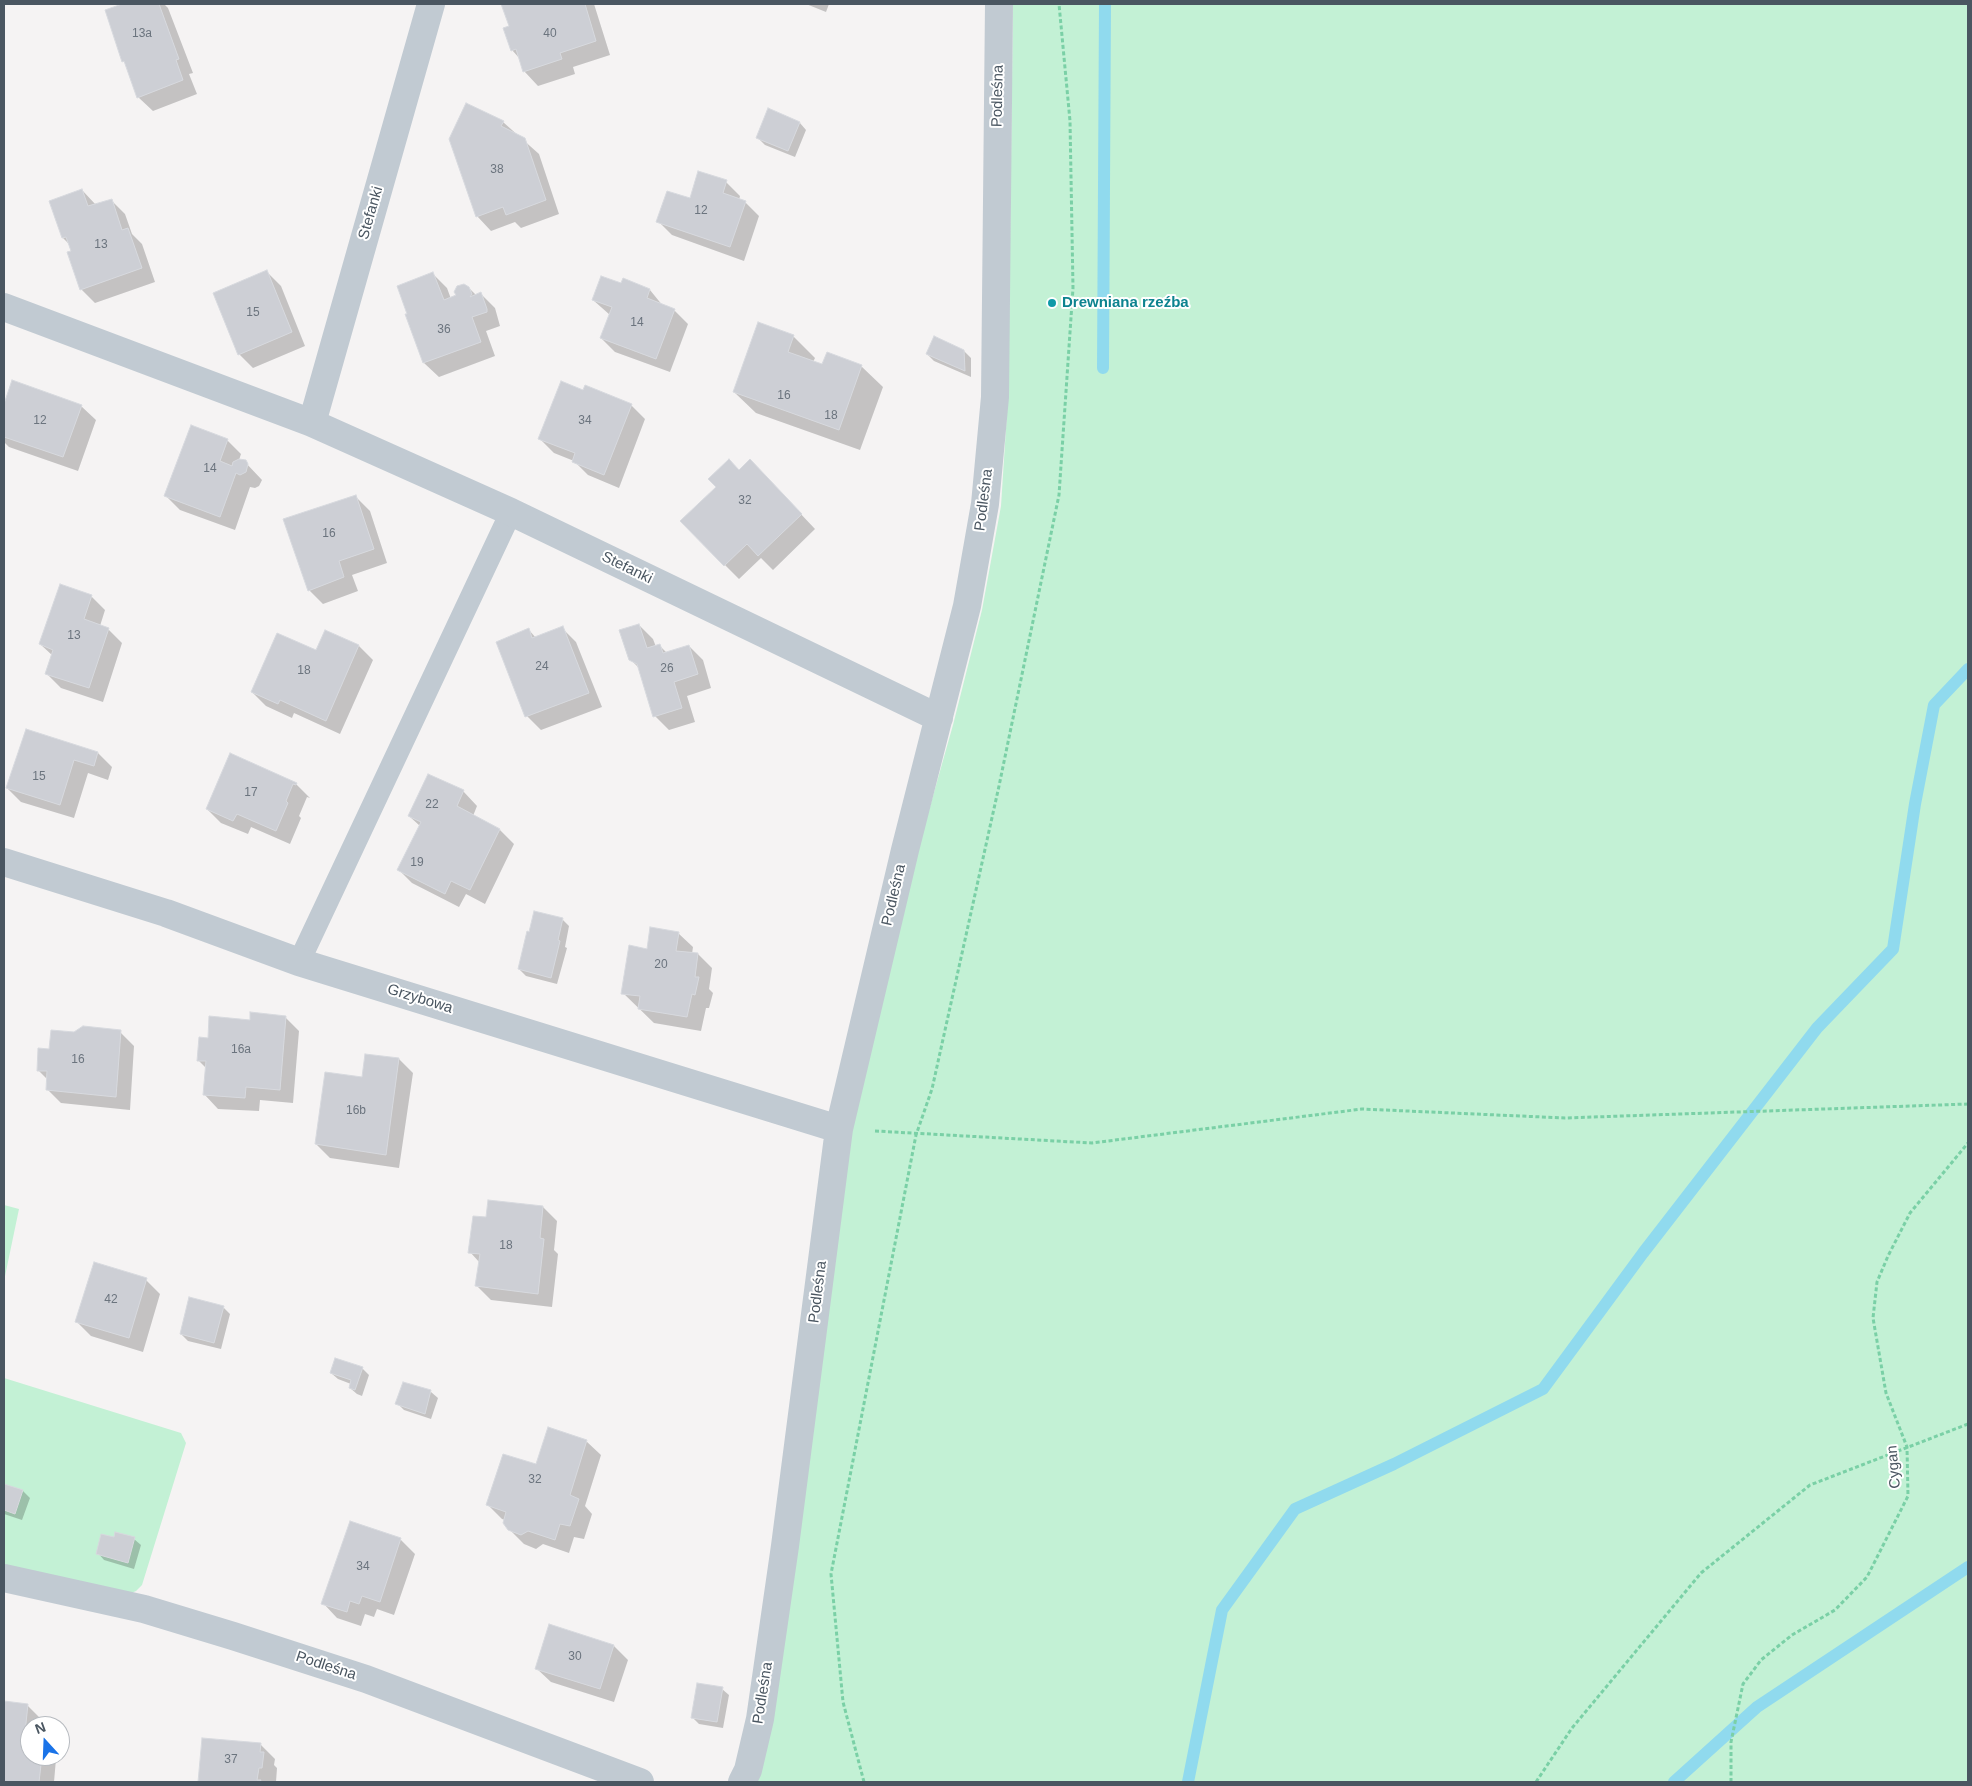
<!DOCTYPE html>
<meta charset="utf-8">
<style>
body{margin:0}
#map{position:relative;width:1972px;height:1786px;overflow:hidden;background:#f5f3f3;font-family:Helvetica,sans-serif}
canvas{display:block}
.frame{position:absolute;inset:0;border:5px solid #4a5661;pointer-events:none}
.north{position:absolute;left:20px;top:1716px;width:50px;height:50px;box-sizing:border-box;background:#fff;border:1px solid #b7bbc0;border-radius:50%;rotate:340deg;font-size:14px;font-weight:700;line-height:20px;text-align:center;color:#4a5661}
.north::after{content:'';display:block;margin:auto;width:18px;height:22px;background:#1a73e8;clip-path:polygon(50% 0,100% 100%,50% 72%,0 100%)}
</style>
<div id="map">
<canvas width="1972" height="1786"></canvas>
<div class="frame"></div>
<div class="north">N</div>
</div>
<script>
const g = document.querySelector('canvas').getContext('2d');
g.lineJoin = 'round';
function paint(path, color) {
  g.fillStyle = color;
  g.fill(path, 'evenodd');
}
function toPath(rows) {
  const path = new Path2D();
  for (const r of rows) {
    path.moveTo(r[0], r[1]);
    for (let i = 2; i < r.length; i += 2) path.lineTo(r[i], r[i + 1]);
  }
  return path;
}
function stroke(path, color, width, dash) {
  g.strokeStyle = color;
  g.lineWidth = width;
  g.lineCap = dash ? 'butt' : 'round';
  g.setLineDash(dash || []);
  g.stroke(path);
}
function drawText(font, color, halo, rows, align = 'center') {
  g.font = font + ' Helvetica,sans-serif';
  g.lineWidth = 4;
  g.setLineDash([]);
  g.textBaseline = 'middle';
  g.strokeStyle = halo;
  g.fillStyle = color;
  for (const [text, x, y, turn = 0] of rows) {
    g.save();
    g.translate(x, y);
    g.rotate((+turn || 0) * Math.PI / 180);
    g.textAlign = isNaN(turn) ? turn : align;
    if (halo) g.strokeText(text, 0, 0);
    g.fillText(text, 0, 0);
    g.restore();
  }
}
paint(toPath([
 [1013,4,1968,4,1968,1782,754,1782,852,1126,918,849,953,725,982,610,1001,506,1008,397],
 [4,1205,19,1209,4,1281],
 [4,1378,181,1433,186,1443,142,1585,136,1591,129,1594,4,1568]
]), '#c3f1d5');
paint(toPath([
 [126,4,164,4,168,8,193,73,189,74,197,94,153,111,138,97,126,64,123,61,107,11],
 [503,4,594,4,610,55,573,67,575,74,538,86,524,71,520,59,512,50,510,26],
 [806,4,829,4,826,12],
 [503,122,539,154,559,214,521,228,515,222,491,231,477,216,450,139],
 [800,123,806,130,795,157,765,145,758,138],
 [726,182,740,196,739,200,745,202,759,216,744,261,672,235,658,221,691,200],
 [82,190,96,205,111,200,125,214,132,234,142,244,155,282,95,303,81,289,69,244,63,238,51,201],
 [267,272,281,286,305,346,253,368,239,354],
 [433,274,447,288,451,299,469,288,477,296,481,294,495,308,500,326,486,331,495,356,439,377,424,363,407,315],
 [624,279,650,290,663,306,674,310,688,324,670,372,615,352,601,338,610,315,593,300,621,284],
 [793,336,815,358,813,362,823,366,861,366,883,387,860,450,756,413,734,392],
 [964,351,971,358,971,377,934,361,927,354],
 [13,382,81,406,96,420,78,471,9,447,4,442,4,408],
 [584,392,631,405,645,419,619,488,588,475,574,461,554,453,540,439],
 [227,440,241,454,239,460,245,462,262,480,259,486,255,488,250,487,235,530,180,510,166,496],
 [739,471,764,475,815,529,773,570,761,558,739,579,725,565,718,487],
 [356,497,370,511,387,563,352,575,358,591,323,604,309,590],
 [91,596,105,610,100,626,108,629,122,643,103,702,61,688,47,674,53,656,40,644],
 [639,625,653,639,656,647,660,646,667,653,689,646,703,660,711,688,687,696,695,722,669,730,655,716,640,669,630,659],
 [562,628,576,642,602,707,541,730,527,716,529,630,536,638],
 [326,631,359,646,373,660,340,734,294,713,292,718,266,706,252,692,316,652],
 [26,730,98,753,112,767,108,780,88,773,74,818,21,802,7,788],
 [230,755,296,784,310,798,307,797,299,816,301,818,290,844,251,827,248,834,221,823,207,809],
 [463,791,477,806,473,816,500,830,514,844,485,904,466,894,459,907,412,883,398,869,420,826,409,816],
 [562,919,569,926,565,947,567,948,557,984,526,976,519,969],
 [678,933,693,947,692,954,698,954,712,968,709,989,713,993,709,1008,706,1008,701,1031,654,1023,623,993,648,950],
 [285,1017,299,1031,293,1103,260,1100,259,1111,218,1109,204,1094,206,1068,198,1060,209,1040,251,1021],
 [120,1032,134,1046,130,1110,61,1103,47,1089,48,1080,38,1070,50,1050,75,1034],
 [399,1059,413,1073,399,1168,330,1158,316,1144,363,1079],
 [543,1207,557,1221,554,1250,558,1254,552,1307,491,1300,477,1286,480,1263,470,1252,487,1218],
 [146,1280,160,1294,143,1352,91,1336,77,1322],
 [223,1307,230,1314,221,1349,188,1341,181,1334],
 [362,1368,369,1375,362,1396,357,1394,350,1388,351,1384,338,1379,331,1373],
 [404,1383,431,1392,438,1398,431,1419,404,1410,397,1403],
 [586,1441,601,1455,585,1506,592,1514,584,1539,574,1537,569,1553,543,1544,536,1549,524,1544,509,1529,505,1520,502,1519,487,1504,537,1465],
 [4,1485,23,1491,30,1498,22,1520,4,1514],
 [351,1522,401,1540,415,1554,394,1615,377,1609,374,1617,365,1614,361,1626,337,1618,323,1603],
 [115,1539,134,1539,141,1545,134,1569,104,1560,98,1553],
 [550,1625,614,1646,628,1660,614,1702,551,1682,536,1668],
 [722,1689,729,1695,723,1728,699,1724,693,1718],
 [4,1702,27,1705,41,1719,41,1726,30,1726,30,1756,53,1756,56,1759,54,1782,4,1782],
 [203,1739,261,1745,275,1759,274,1765,277,1768,276,1782,199,1782]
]), '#0003');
stroke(toPath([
 [1103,368,1105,4],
 [1188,1782,1222,1610,1295,1509,1394,1464,1543,1389,1643,1253,1817,1028,1893,949,1915,804,1934,705,1968,669],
 [1674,1782,1757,1707,1968,1567]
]), '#90daee', 12);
const building = toPath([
 [122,4,159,4,179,59,176,60,183,80,137,98,124,61,122,62,105,10,122,4],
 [501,4,585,4,596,41,560,53,562,59,523,72,516,49,511,51,503,28,509,26,501,4],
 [466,103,504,121,501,126,525,138,546,200,506,215,503,207,476,217,449,139,466,103],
 [768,108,800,122,788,151,756,138,768,108],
 [698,171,727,180,723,193,746,201,730,247,656,222,667,191,690,198,698,171],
 [82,189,88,206,112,199,122,230,128,228,142,268,80,290,67,252,71,251,66,237,62,238,49,201,82,189],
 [267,270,292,332,238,355,213,293,267,270],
 [433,272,444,300,456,295,454,292,457,286,464,284,469,287,472,294,470,297,481,292,487,309,487,312,472,317,481,342,423,363,405,314,407,314,397,286,433,272],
 [601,276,621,283,623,278,650,289,647,298,675,309,656,359,600,338,612,307,592,300,601,276],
 [758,322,794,335,788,352,822,364,827,352,862,365,839,430,733,392,758,322],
 [934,336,964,350,965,371,926,354,934,336],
 [12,380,82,405,63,457,4,437,4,404,12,380],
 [561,381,583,390,585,385,632,404,604,475,572,462,575,453,538,439,561,381],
 [191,425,228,439,220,461,232,466,233,462,239,459,246,460,248,464,246,472,240,475,236,473,220,517,164,496,191,425],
 [729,459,739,470,750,459,802,514,758,556,747,544,724,566,680,521,716,487,708,479,729,459],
 [356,495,374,549,339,561,344,577,308,591,283,519,356,495],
 [60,584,92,595,84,619,109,628,89,688,45,674,53,650,39,644,60,584],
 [639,624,647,648,660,644,663,653,689,645,698,674,674,682,682,708,653,717,637,664,629,660,619,630,639,624],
 [563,626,589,693,525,717,496,642,529,628,532,638,563,626],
 [325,630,359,645,326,721,280,700,278,704,251,692,277,633,316,650,325,630],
 [26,729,98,752,94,766,74,760,60,805,6,788,26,729],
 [230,753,297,783,296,785,293,784,286,801,288,803,276,831,237,814,233,821,206,809,230,753],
 [428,774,464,790,457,806,500,829,470,890,451,881,445,894,397,870,421,822,408,816,428,774],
 [534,911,563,918,558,940,560,941,551,978,518,969,527,931,529,932,534,911],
 [650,927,679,932,676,951,698,953,695,977,699,977,695,995,692,994,687,1017,638,1009,640,996,621,994,629,945,647,949,650,927],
 [250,1012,286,1016,280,1090,246,1087,245,1098,203,1095,206,1061,197,1061,199,1037,208,1038,209,1016,250,1020,250,1012],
 [83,1026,121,1030,116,1097,46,1090,47,1071,37,1071,38,1048,49,1049,51,1030,74,1032,83,1026],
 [365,1054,399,1058,386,1155,315,1144,325,1072,362,1077,365,1054],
 [488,1200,543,1206,540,1238,544,1239,538,1294,475,1286,480,1254,468,1253,473,1216,486,1217,488,1200],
 [94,1262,147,1278,129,1338,75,1322,94,1262],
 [189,1297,224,1306,214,1343,180,1334,189,1297],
 [335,1358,363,1367,355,1390,349,1388,351,1380,330,1373,335,1358],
 [403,1382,431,1390,425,1414,395,1404,403,1382],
 [548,1427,587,1440,570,1495,579,1499,570,1526,560,1524,555,1540,528,1531,521,1535,508,1530,503,1523,506,1512,486,1505,503,1454,536,1464,548,1427],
 [4,1484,23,1490,15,1514,4,1510,4,1484],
 [350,1521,401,1538,380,1602,362,1596,359,1604,350,1601,347,1612,321,1604,350,1521],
 [115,1532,135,1537,128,1563,96,1554,101,1534,114,1537,115,1532],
 [549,1624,614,1645,600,1689,535,1669,549,1624],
 [697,1683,723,1687,717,1722,691,1718,697,1683],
 [4,1701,28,1704,24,1742,30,1743,30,1756,42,1756,39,1782,4,1782,4,1701],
 [202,1738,261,1743,260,1752,264,1752,262,1768,259,1768,257,1780,261,1780,260,1782,198,1782,202,1738]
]);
paint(building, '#cdcfd5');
stroke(building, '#d7d9de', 1);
stroke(toPath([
 [875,1131,1092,1143,1362,1109,1565,1118,1968,1104],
 [864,1782,843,1702,831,1574,916,1135,932,1089,999,786,1059,495,1073,288,1070,121,1059,4],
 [1536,1782,1572,1728,1701,1573,1810,1485,1968,1424],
 [1731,1782,1731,1742,1743,1684,1761,1660,1792,1635,1835,1610,1867,1577,1908,1496,1907,1447,1886,1393,1873,1318,1877,1282,1888,1256,1910,1213,1968,1143]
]), '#7ad0a6', 3, [4, 2.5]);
stroke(toPath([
 [299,962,511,512]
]), '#c1cad2', 22);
stroke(toPath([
 [4,307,312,423,511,512,939,718],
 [312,423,431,4],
 [4,862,166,913,299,962,839,1129],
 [4,1578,144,1609,233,1636,366,1679,640,1782],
 [742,1782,748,1770,760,1719,785,1546,839,1129,905,850,967,606,985,504,995,397,999,4]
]), '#c1cad2', 28);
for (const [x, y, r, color] of [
 [1052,303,5,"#0f9aa8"]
]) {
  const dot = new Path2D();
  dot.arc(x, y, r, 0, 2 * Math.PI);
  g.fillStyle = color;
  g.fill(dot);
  stroke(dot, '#fff', 2);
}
drawText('12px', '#6b747e', null, [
 ["13a",142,34],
 ["40",550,34],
 ["38",497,170],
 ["12",701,211],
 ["13",101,245],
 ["15",253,313],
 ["14",637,323],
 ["36",444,330],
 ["16",784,396],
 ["18",831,416],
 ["12",40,421],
 ["34",585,421],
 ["14",210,469],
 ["32",745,501],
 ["16",329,534],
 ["13",74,636],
 ["24",542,667],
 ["26",667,669],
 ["18",304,671],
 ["15",39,777],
 ["17",251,793],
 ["22",432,805],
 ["19",417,863],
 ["20",661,965],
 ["16a",241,1050],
 ["16",78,1060],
 ["16b",356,1111],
 ["18",506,1246],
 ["42",111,1300],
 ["32",535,1480],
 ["34",363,1567],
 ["30",575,1657],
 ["37",231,1760]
]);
drawText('15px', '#4a5661', '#fff', [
 ["Podleśna",998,96,-89],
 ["Stefanki",371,213,-74],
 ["Podleśna",984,500,-83],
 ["Stefanki",627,568,26],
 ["Podleśna",894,895,-77],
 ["Grzybowa",420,999,17],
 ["Podleśna",818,1292,-83],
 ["Cygan",1894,1467,-95],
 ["Podleśna",326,1666,18],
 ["Podleśna",763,1693,-81]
]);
drawText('bold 15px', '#0d838f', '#fff', [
 ["Drewniana rzeźba",1062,303]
], 'left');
</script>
